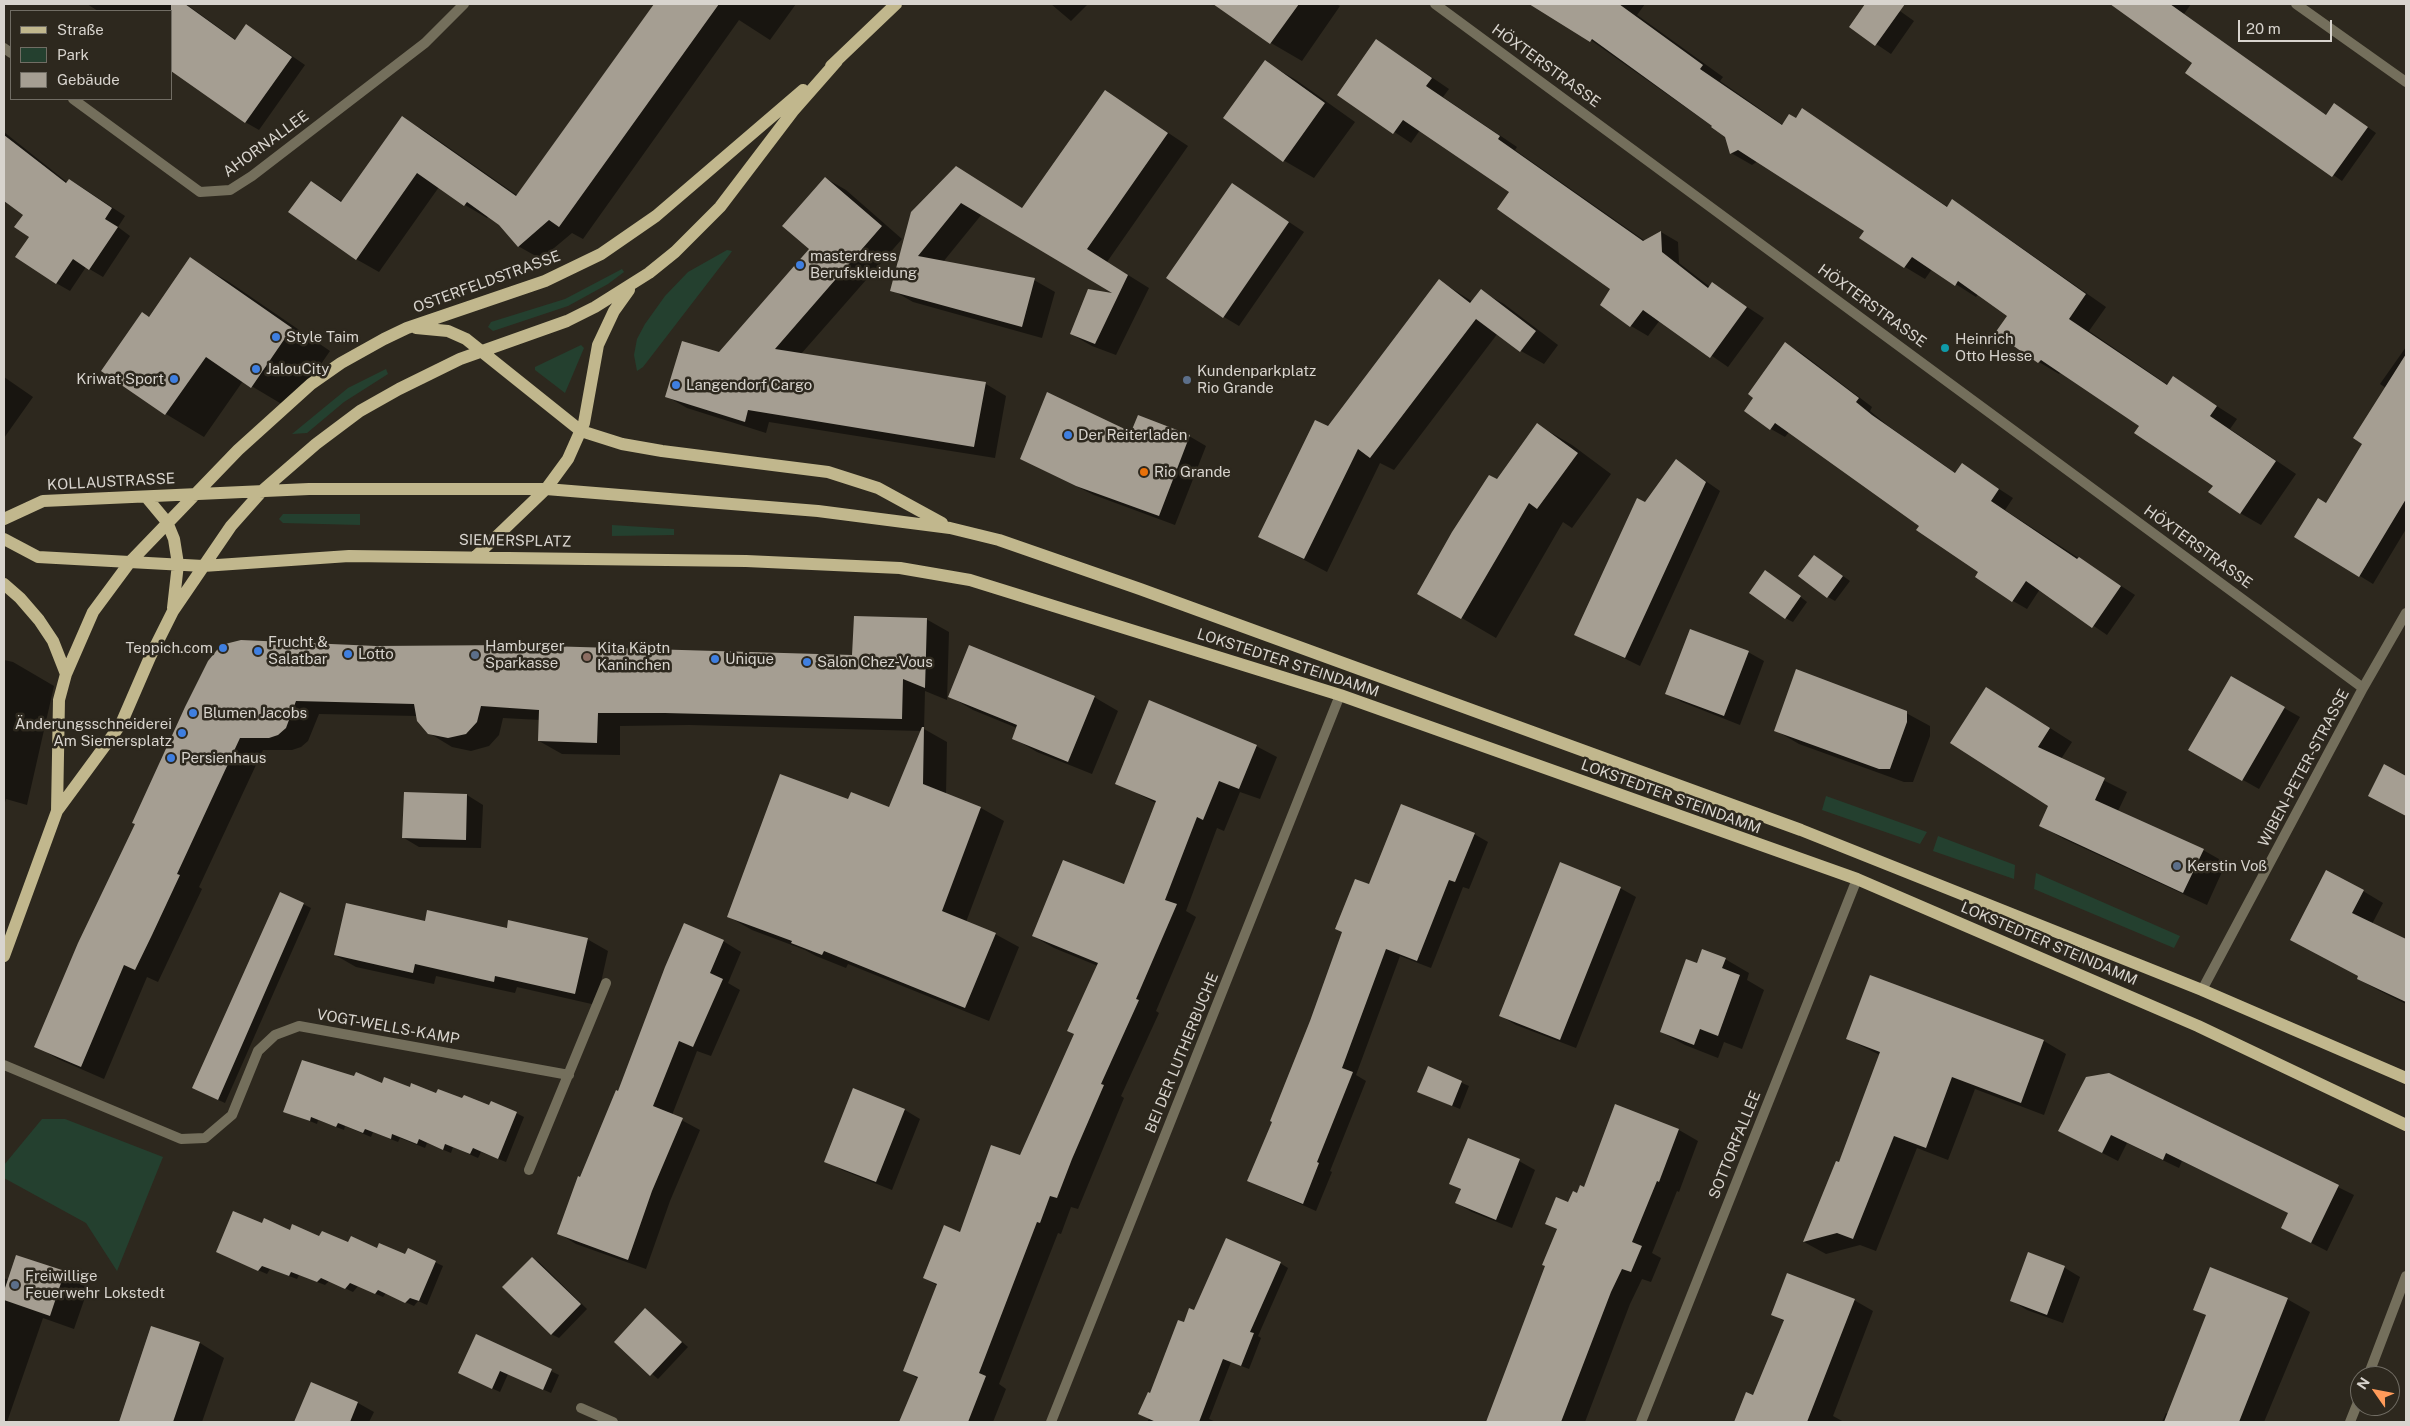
<!DOCTYPE html>
<meta charset="utf-8">
<style>
body{margin:0}
#map{position:relative;width:2410px;height:1426px;overflow:hidden;background:#2d281e;font-family:"Public Sans",sans-serif}
canvas{display:block}
.frame{position:absolute;inset:0;border:5px solid #d8d4ce;pointer-events:none}
.legend{position:absolute;left:10px;top:10px;width:162px;height:90px;box-sizing:border-box;background:#2d281e;border:1px solid #716d64;margin:0;padding:6px 9px;list-style:none;font-size:15px;color:#d8d4ce}
.legend li{display:flex;align-items:center;gap:10px;height:25px}
.legend b{width:25px;border:1px solid #716d64}
.north{position:absolute;left:2350px;top:1366px;width:50px;height:50px;box-sizing:border-box;background:#2d281e;border:1px solid #716d64;border-radius:50%;rotate:303deg;font-size:14px;font-weight:700;line-height:20px;text-align:center;color:#d8d4ce}
.north::after{content:'';display:block;margin:auto;width:18px;height:22px;background:#ff9b5a;clip-path:polygon(50% 0,100% 100%,50% 72%,0 100%)}
.scale{position:absolute;left:2238px;top:20px;width:94px;height:22px;box-sizing:border-box;border:2px solid #d8d4ce;border-top:0;padding-left:6px;font-size:15px;line-height:18px;white-space:nowrap;color:#d8d4ce;-webkit-text-stroke:4px #2d281e;paint-order:stroke}
</style>
<div id="map">
<canvas width="2410" height="1426"></canvas>
<div class="frame"></div>
<ul class="legend">
<li><b style="height:6px;background:#c1b78d"></b>Straße</li>
<li><b style="height:14px;background:#24402f"></b>Park</li>
<li><b style="height:14px;background:#a59e92"></b>Gebäude</li>
</ul>
<div class="north">N</div>
<div class="scale">20 m</div>
</div>
<script>
const g = document.querySelector('canvas').getContext('2d');
g.lineJoin = 'round';
function paint(path, color) {
  g.fillStyle = color;
  g.fill(path, 'evenodd');
}
function toPath(rows) {
  const path = new Path2D();
  for (const r of rows) {
    path.moveTo(r[0], r[1]);
    for (let i = 2; i < r.length; i += 2) path.lineTo(r[i], r[i + 1]);
  }
  return path;
}
function stroke(path, color, width, dash) {
  g.strokeStyle = color;
  g.lineWidth = width;
  g.lineCap = dash ? 'butt' : 'round';
  g.setLineDash(dash || []);
  g.stroke(path);
}
function drawText(font, color, halo, rows, align = 'center') {
  g.font = font + ' "Public Sans",sans-serif';
  g.lineWidth = 5;
  g.setLineDash([]);
  g.textBaseline = 'middle';
  g.strokeStyle = halo;
  g.fillStyle = color;
  for (const [text, x, y, turn = 0] of rows) {
    g.save();
    g.translate(x, y);
    g.rotate((+turn || 0) * Math.PI / 180);
    g.textAlign = isNaN(turn) ? turn : align;
    if (halo) g.strokeText(text, 0, 0);
    g.fillText(text, 0, 0);
    g.restore();
  }
}
paint(toPath([
 [727,250,732,251,730,254,643,367,637,371,634,355,637,339,645,324,665,296,688,272],
 [622,269,624,272,608,284,568,306,493,331,488,327,491,322,565,299],
 [581,345,584,348,565,393,535,370,535,367],
 [386,369,388,374,344,402,307,433,292,434,348,388],
 [283,514,360,514,360,525,283,523,279,519],
 [612,525,674,529,674,535,612,536],
 [1826,796,1927,832,1920,844,1822,810],
 [1938,836,2015,865,2014,879,1933,851],
 [2036,873,2180,936,2174,948,2034,889],
 [42,1119,65,1119,163,1157,117,1271,86,1223,4,1178,4,1165]
]), '#24402f');
paint(toPath([
 [87,4,186,4,236,40,247,25,305,65,259,130,245,122,171,11,98,11],
 [655,4,796,4,770,40,739,20,583,239,572,233,541,259,518,246,500,224,489,216,487,218,465,205,439,187,379,272,356,259,311,182,343,202,402,118,425,131,518,196],
 [1051,4,1088,4,1071,21],
 [1215,4,1336,4,1340,6,1302,61,1271,43],
 [1540,4,1645,4,1637,15,1723,77,1720,81,1783,125,1796,119,1803,110,1948,207,1952,201,1972,213,2106,307,2089,331,2168,385,2173,378,2237,419,2230,429,2296,474,2261,525,2240,513,2214,486,2141,426,2061,372,2059,374,2039,362,1996,333,2009,315,1978,294,1976,297,1932,269,1925,279,1905,267,1860,237,1866,230,1758,161,1752,165,1731,153,1726,136],
 [1867,4,1890,4,1914,21,1891,54,1851,27],
 [2112,4,2191,4,2184,14,2326,115,2343,110,2376,133,2342,181,2187,73,2194,63],
 [1377,40,1449,89,1443,97,1517,147,1515,150,1645,241,1661,232,1678,242,1679,263,1710,287,1712,284,1764,318,1728,367,1660,320,1648,336,1631,326,1602,304,1612,288,1511,191,1420,130,1411,143,1339,95],
 [1265,62,1296,80,1355,122,1314,178,1283,160],
 [1105,91,1188,146,1107,262,1149,288,1116,355,1092,346,1071,334,1117,296,982,214,943,262,1034,280,1055,292,1042,338,913,302,892,290,956,168,1023,209],
 [4,132,68,183,70,180,83,188,125,216,118,227,130,236,103,277,86,267,70,291,56,283,31,237,24,214,4,200],
 [825,178,846,190,902,239,801,354,986,384,1006,396,995,458,769,422,766,433,687,408,666,396,719,354,810,248],
 [1232,184,1304,232,1239,326,1224,317],
 [190,259,229,282,330,351,290,409,243,381,204,437,166,414,103,370,150,318],
 [1440,281,1473,302,1481,291,1504,304,1558,345,1544,364,1521,351,1498,333,1394,470,1380,463,1327,572,1259,536],
 [1785,344,1800,352,1872,407,1870,411,1887,425,1957,474,1962,465,2013,498,2005,510,2135,595,2107,635,2040,589,2027,609,2013,601,1980,572,1921,526,1789,432,1785,437,1771,429],
 [2406,347,2406,529,2373,584,2296,537,2326,505,2364,444,2386,388,2380,384],
 [4,377,33,397,4,438],
 [1538,425,1572,445,1611,474,1572,528,1563,522,1496,638,1419,593],
 [1132,434,1189,436,1206,446,1175,525,1094,495,1021,459],
 [1677,461,1720,491,1640,666,1575,634,1645,503],
 [1815,556,1850,581,1835,601,1828,597],
 [1773,576,1807,602,1793,622,1785,618],
 [926,619,949,632,947,700,925,691,924,729,947,742,946,795,981,808,1004,821,966,922,995,934,1019,947,989,1021,848,964,846,968,816,956,805,950,752,930,729,917,849,801,890,809,921,731,689,725,620,726,620,755,562,754,539,741,540,720,503,718,499,735,489,746,471,751,452,747,429,733,417,716,319,714,308,741,301,747,292,750,263,750,199,887,202,889,158,982,147,977,104,1079,58,1059,36,1046,136,824,187,708,376,647,854,656],
 [1748,652,1764,661,1740,725,1682,702,1666,693],
 [4,660,13,662,54,686,27,805,6,799,4,806],
 [2231,678,2300,717,2259,789,2190,750],
 [1987,688,2072,742,2061,759,2127,792,2118,811,2203,850,2226,863,2207,905,2064,839,2041,826,2050,806],
 [949,696,1094,697,1118,711,1092,774,1037,752,1013,738,1017,728,973,710],
 [1906,713,1930,726,1930,736,1913,782,1904,782,1799,744,1775,730],
 [1256,746,1277,757,1260,799,1240,792,1224,831,1217,828,1186,911,1196,917,1156,1011,1159,1013,1121,1096,1124,1098,1078,1209,1071,1207,1061,1234,1058,1233,999,1384,1006,1389,993,1422,900,1422,918,1379,905,1370,938,1286,925,1278,1021,1157,1075,1034,1098,966,1054,948,1033,936,1125,886,1156,803,1117,783],
 [467,795,483,805,481,848,419,847,404,838],
 [1474,834,1488,842,1469,889,1463,887,1431,968,1400,956,1356,1075,1366,1081,1330,1171,1332,1172,1316,1211,1248,1181,1370,886],
 [1620,888,1636,897,1576,1048,1516,1025,1501,1016],
 [2363,891,2383,903,2372,924,2406,940,2406,1004,2378,990,2358,979,2359,976,2312,951],
 [281,893,311,908,225,1103,201,1092],
 [426,922,587,939,608,951,596,1005,517,987,515,993,436,976,434,984,356,967,335,955],
 [723,941,741,952,728,983,740,990,711,1056,697,1051,672,1115,700,1130,670,1201,646,1269,576,1244,558,1233,619,1093],
 [1725,959,1749,973,1747,980,1764,990,1742,1049,1724,1042,1718,1058,1685,1045,1661,1032,1698,964],
 [1871,976,2044,1041,2066,1054,2044,1115,1975,1089,1948,1160,1917,1148,1876,1251,1860,1245,1826,1254,1804,1242,1839,1163,1880,1055,1847,1039],
 [1428,1068,1469,1086,1460,1109,1419,1092],
 [2109,1074,2354,1195,2327,1251,2282,1228,2289,1213,2182,1161,2179,1168,2127,1143,2118,1161,2075,1139],
 [383,1084,463,1100,516,1113,524,1117,506,1162,481,1152,478,1158,453,1147,451,1153,427,1143,425,1148,400,1138,398,1142,373,1132,371,1137,345,1126,344,1130,318,1120,317,1124,285,1111],
 [1616,1106,1679,1130,1698,1141,1679,1192,1677,1191,1652,1253,1661,1258,1651,1282,1642,1279,1630,1304,1585,1422,1487,1422,1546,1266,1558,1230,1546,1224,1585,1188],
 [905,1110,920,1119,892,1190,842,1170,826,1161],
 [1468,1140,1519,1161,1535,1170,1512,1228,1472,1212,1456,1203,1462,1190,1451,1184],
 [263,1225,406,1256,409,1250,443,1266,427,1305,418,1301,414,1306,386,1293,383,1297,358,1286,353,1292,329,1281,325,1285,299,1275,297,1279,270,1269,267,1274,225,1256],
 [2029,1254,2065,1268,2080,1277,2063,1323,2027,1310,2012,1301],
 [532,1258,539,1262,587,1309,559,1338,551,1334],
 [1280,1263,1288,1268,1258,1336,1261,1338,1249,1369,1231,1362,1209,1419,1216,1422,1147,1422,1149,1419,1140,1414,1184,1324,1195,1311],
 [64,1272,89,1286,74,1329,43,1318,7,1422,4,1422,4,1278,9,1280],
 [2287,1299,2310,1312,2264,1422,2162,1422,2166,1413,2169,1414,2207,1316,2194,1309],
 [1854,1300,1873,1311,1833,1416,1844,1422,1735,1422,1747,1393,1754,1396,1785,1322,1773,1314],
 [645,1310,688,1347,658,1379,615,1342],
 [152,1327,200,1343,224,1358,202,1422,120,1422],
 [476,1335,559,1375,551,1393,508,1374,500,1392,467,1377],
 [311,1384,358,1403,374,1412,369,1422,295,1422]
]), '#0007');
paint(toPath([
 [171,4,185,4,235,40,246,24,292,57,245,123,171,71],
 [654,4,719,4,559,227,549,220,518,247,499,225,467,202,464,206,417,173,356,260,288,212,311,181,341,202,402,116,516,196],
 [1213,4,1299,4,1270,44],
 [1529,4,1619,4,1703,65,1700,69,1782,125,1789,114,1796,118,1802,108,1947,207,1952,199,2086,294,2069,319,2167,385,2173,376,2217,406,2210,416,2276,461,2240,514,2208,492,2213,486,2134,433,2139,426,2041,360,2038,363,1995,333,2007,316,1958,281,1955,286,1912,257,1904,268,1859,238,1864,231,1738,150,1730,154,1725,137,1711,127,1712,126,1592,39,1590,42],
 [1865,4,1905,4,1875,46,1849,27],
 [2110,4,2170,4,2326,115,2334,103,2368,127,2332,177,2185,73,2192,63],
 [1376,39,1432,78,1426,86,1500,136,1498,139,1643,241,1661,231,1662,252,1708,288,1712,282,1747,307,1710,358,1643,310,1630,327,1600,305,1610,289,1497,209,1509,192,1403,120,1393,134,1337,95],
 [1265,60,1325,103,1283,162,1223,118],
 [1105,90,1168,133,1087,249,1128,275,1095,344,1070,334,1088,289,1112,293,961,203,918,256,1035,278,1022,327,890,291,911,212,956,166,1022,208],
 [4,135,66,183,69,179,112,208,105,219,118,227,89,270,73,259,56,284,15,257,29,237,14,227,23,215,4,201],
 [825,177,882,226,775,349,986,382,974,447,748,410,745,422,665,397,682,341,719,352,809,249,782,226],
 [1232,183,1289,222,1223,318,1166,278],
 [190,257,292,328,251,388,206,357,165,415,101,371,142,312,149,317],
 [1439,279,1470,303,1481,289,1536,331,1520,352,1476,319,1370,458,1358,449,1304,559,1258,537,1315,420,1328,426],
 [1785,342,1859,398,1856,402,1872,415,1955,473,1962,463,1999,489,1991,501,2077,559,2079,557,2121,586,2092,628,2026,581,2012,602,1975,577,1978,572,1916,530,1919,526,1775,423,1770,430,1744,411,1753,398,1748,394],
 [2406,354,2406,499,2359,577,2294,537,2318,498,2326,503,2362,444,2353,438],
 [1047,392,1131,432,1138,415,1190,435,1159,516,1076,486,1020,459],
 [1537,423,1578,453,1537,509,1529,503,1461,619,1417,594,1452,532,1489,475,1497,479],
 [1676,459,1706,482,1625,658,1574,635,1637,498,1645,502],
 [1814,555,1843,576,1827,598,1798,576],
 [1765,570,1801,596,1785,619,1749,593],
 [854,616,927,618,925,688,903,679,902,719,665,713,598,713,597,743,538,741,539,710,481,706,477,722,466,734,448,738,428,734,417,721,414,704,296,701,286,728,278,735,269,738,240,738,177,874,180,875,152,935,135,970,124,965,81,1067,34,1047,78,943,135,824,132,823,185,707,208,661,221,645,241,640,376,646,512,645,852,655],
 [1690,629,1749,651,1724,716,1665,694],
 [969,645,1095,696,1068,762,1012,739,1017,725,948,697],
 [1796,669,1907,711,1907,722,1890,769,1879,769,1774,731],
 [2231,676,2285,707,2242,781,2188,750],
 [1986,687,2050,728,2038,747,2105,778,2095,800,2204,849,2183,893,2039,826,2048,806,1950,743],
 [1149,700,1257,745,1239,789,1219,781,1203,820,1197,817,1165,900,1177,904,1136,999,1139,1000,1101,1084,1104,1085,1072,1159,1057,1198,1050,1196,1040,1223,1037,1222,979,1373,986,1376,968,1422,899,1422,918,1377,903,1371,937,1284,923,1278,944,1225,960,1232,991,1145,1020,1155,1074,1034,1067,1031,1098,963,1032,936,1063,860,1124,884,1156,801,1115,784],
 [922,727,924,727,923,784,981,807,942,911,996,933,965,1008,824,951,822,955,791,943,792,941,727,917,780,774,848,799,851,792,889,807],
 [2384,764,2406,776,2406,816,2368,796],
 [404,792,467,794,466,840,402,838],
 [1401,804,1475,833,1455,882,1449,880,1417,961,1386,949,1342,1068,1353,1072,1317,1162,1319,1163,1303,1204,1247,1181,1272,1122,1270,1121,1310,1021,1342,932,1335,929,1355,879,1369,884],
 [1560,862,1621,887,1560,1040,1499,1016],
 [2326,870,2364,890,2352,913,2406,939,2406,1002,2357,979,2358,976,2290,940],
 [280,892,304,903,218,1100,192,1088],
 [346,903,425,921,427,910,507,928,508,920,588,938,575,994,495,976,494,982,415,964,413,973,334,955],
 [684,923,724,940,710,973,723,979,693,1047,679,1041,653,1106,683,1118,652,1191,628,1260,557,1234,578,1176,580,1177,616,1090,618,1091,665,967],
 [1702,949,1726,958,1722,968,1740,975,1718,1036,1700,1029,1694,1045,1660,1032,1686,959,1697,963],
 [1870,975,2044,1040,2021,1103,1952,1077,1926,1148,1894,1136,1853,1239,1837,1233,1803,1242,1836,1161,1839,1162,1880,1052,1846,1039],
 [302,1060,354,1076,356,1072,382,1083,384,1077,410,1087,411,1083,436,1093,438,1089,462,1098,464,1095,489,1105,491,1101,517,1112,498,1159,473,1148,470,1154,445,1144,443,1150,419,1139,417,1144,392,1134,391,1139,365,1129,363,1133,338,1123,336,1127,311,1117,310,1121,283,1112],
 [1428,1066,1462,1081,1452,1106,1417,1092],
 [2109,1073,2339,1185,2311,1243,2281,1228,2288,1213,2166,1153,2163,1160,2111,1135,2102,1153,2058,1131,2086,1077],
 [853,1088,905,1109,876,1182,824,1162],
 [1615,1104,1679,1129,1659,1182,1657,1181,1632,1242,1642,1246,1631,1272,1622,1269,1611,1292,1561,1422,1486,1422,1545,1266,1542,1265,1557,1229,1545,1224,1556,1197,1568,1202,1573,1191,1577,1193,1580,1185,1584,1187],
 [1468,1138,1520,1159,1496,1220,1455,1203,1461,1189,1449,1184],
 [233,1211,262,1223,264,1218,290,1230,292,1224,319,1236,322,1231,348,1242,351,1236,377,1248,379,1243,405,1254,408,1248,436,1261,419,1301,410,1298,405,1303,378,1290,375,1294,350,1283,345,1289,321,1278,317,1282,291,1272,289,1276,262,1266,258,1271,216,1252],
 [1226,1238,1281,1262,1250,1332,1254,1333,1241,1366,1223,1359,1199,1422,1156,1422,1138,1414,1148,1392,1150,1393,1178,1320,1184,1322,1189,1308,1194,1310],
 [2028,1252,2065,1266,2047,1315,2010,1301],
 [16,1255,65,1271,50,1316,4,1300,4,1291],
 [532,1257,581,1304,551,1335,502,1287],
 [2210,1267,2288,1298,2239,1422,2164,1422,2206,1315,2193,1310],
 [1787,1273,1855,1299,1807,1422,1734,1422,1746,1392,1753,1395,1784,1320,1771,1315],
 [645,1308,682,1342,650,1376,614,1342],
 [151,1326,200,1342,173,1422,119,1422],
 [476,1334,552,1369,543,1390,500,1371,492,1389,458,1373],
 [311,1382,358,1402,350,1422,294,1422]
]), '#a59e92');
stroke(toPath([
 [1435,4,2363,688],
 [2296,4,2406,82],
 [4,48,11,53],
 [73,99,200,192,230,190,252,176,425,43,464,4],
 [2202,990,2363,688,2406,613],
 [4,1065,181,1139,205,1138,232,1115,258,1051,275,1035,299,1026,569,1075],
 [529,1170,606,983],
 [2368,1376,2406,1276],
 [581,1408,613,1422],
 [1051,1422,1340,695],
 [1641,1422,1857,879],
 [2350,1422,2360,1397]
]), '#746f5c', 10);
stroke(toPath([
 [831,66,896,4],
 [416,328,448,331,466,339,581,431,622,444,662,451,828,472,878,488,942,523],
 [147,498,167,522,174,539,178,564,173,608],
 [4,519,43,501,309,489,546,489,818,511,950,528,999,540,1140,589,1801,830,2202,990,2406,1078],
 [4,539,38,557,203,566,349,556,746,561,900,568,970,580,1340,695,1857,879,2198,1026,2406,1125],
 [475,557,546,489,568,459,584,423,598,345,614,311,629,290],
 [4,584,20,598,39,620,53,641,66,674],
 [57,811,59,700,66,674,93,612,130,562,238,450,311,384,341,363,384,339,407,328,545,281,601,254,656,216,803,90],
 [4,956,57,811,121,724,150,657,173,611,231,526,263,490,316,444,360,411,399,389,460,359,567,321,595,307,649,273,675,252,720,207,793,111,837,61]
]), '#c1b78d', 12);
for (const [x, y, r, color] of [
 [800,265,5,"#3f7fe0"],
 [276,337,5,"#3f7fe0"],
 [1945,348,5,"#0f9aa8"],
 [256,369,5,"#3f7fe0"],
 [174,379,5,"#3f7fe0"],
 [1187,380,5,"#5c6f8a"],
 [676,385,5,"#3f7fe0"],
 [1068,435,5,"#3f7fe0"],
 [1144,472,5,"#e8710a"],
 [223,648,5,"#3f7fe0"],
 [258,651,5,"#3f7fe0"],
 [348,654,5,"#3f7fe0"],
 [475,655,5,"#5c6f8a"],
 [587,657,5,"#8d6e63"],
 [715,659,5,"#3f7fe0"],
 [807,662,5,"#3f7fe0"],
 [193,713,5,"#3f7fe0"],
 [182,733,5,"#3f7fe0"],
 [171,758,5,"#3f7fe0"],
 [2177,866,5,"#5c6f8a"],
 [15,1285,5,"#5c6f8a"]
]) {
  const dot = new Path2D();
  dot.arc(x, y, r, 0, 2 * Math.PI);
  g.fillStyle = color;
  g.fill(dot);
  stroke(dot, '#2d281e', 2);
}
drawText('15px', '#d8d4ce', '#2d281e', [
 ["HÖXTERSTRASSE",1546,66,36],
 ["AHORNALLEE",266,144,-36],
 ["OSTERFELDSTRASSE",487,282,-20],
 ["HÖXTERSTRASSE",1872,306,36],
 ["KOLLAUSTRASSE",111,482,-3],
 ["SIEMERSPLATZ",515,541,1],
 ["HÖXTERSTRASSE",2198,547,36],
 ["LOKSTEDTER STEINDAMM",1288,663,18],
 ["WIBEN-PETER-STRASSE",2304,768,-62],
 ["LOKSTEDTER STEINDAMM",1671,797,20],
 ["LOKSTEDTER STEINDAMM",2049,944,23],
 ["VOGT-WELLS-KAMP",388,1027,10],
 ["BEI DER LUTHERBUCHE",1182,1053,-68],
 ["SOTTORFALLEE",1735,1145,-68]
]);
drawText('15px', '#d8d4ce', '#2d281e', [
 ["masterdress",810,256],
 ["Berufskleidung",810,273],
 ["Style Taim",286,337],
 ["Heinrich",1955,339],
 ["Otto Hesse",1955,356],
 ["JalouCity",266,369],
 ["Kundenparkplatz",1197,371],
 ["Rio Grande",1197,388],
 ["Kriwat Sport",164,379,"right"],
 ["Langendorf Cargo",686,385],
 ["Der Reiterladen",1078,435],
 ["Rio Grande",1154,472],
 ["Frucht &",268,642],
 ["Salatbar",268,659],
 ["Hamburger",485,646],
 ["Sparkasse",485,663],
 ["Teppich.com",213,648,"right"],
 ["Kita Käptn",597,648],
 ["Kaninchen",597,665],
 ["Lotto",358,654],
 ["Unique",725,659],
 ["Salon Chez-Vous",817,662],
 ["Blumen Jacobs",203,713],
 ["Änderungsschneiderei",172,724,"right"],
 ["Am Siemersplatz",172,741,"right"],
 ["Persienhaus",181,758],
 ["Kerstin Voß",2187,866],
 ["Freiwillige",25,1276],
 ["Feuerwehr Lokstedt",25,1293]
], 'left');
</script>
